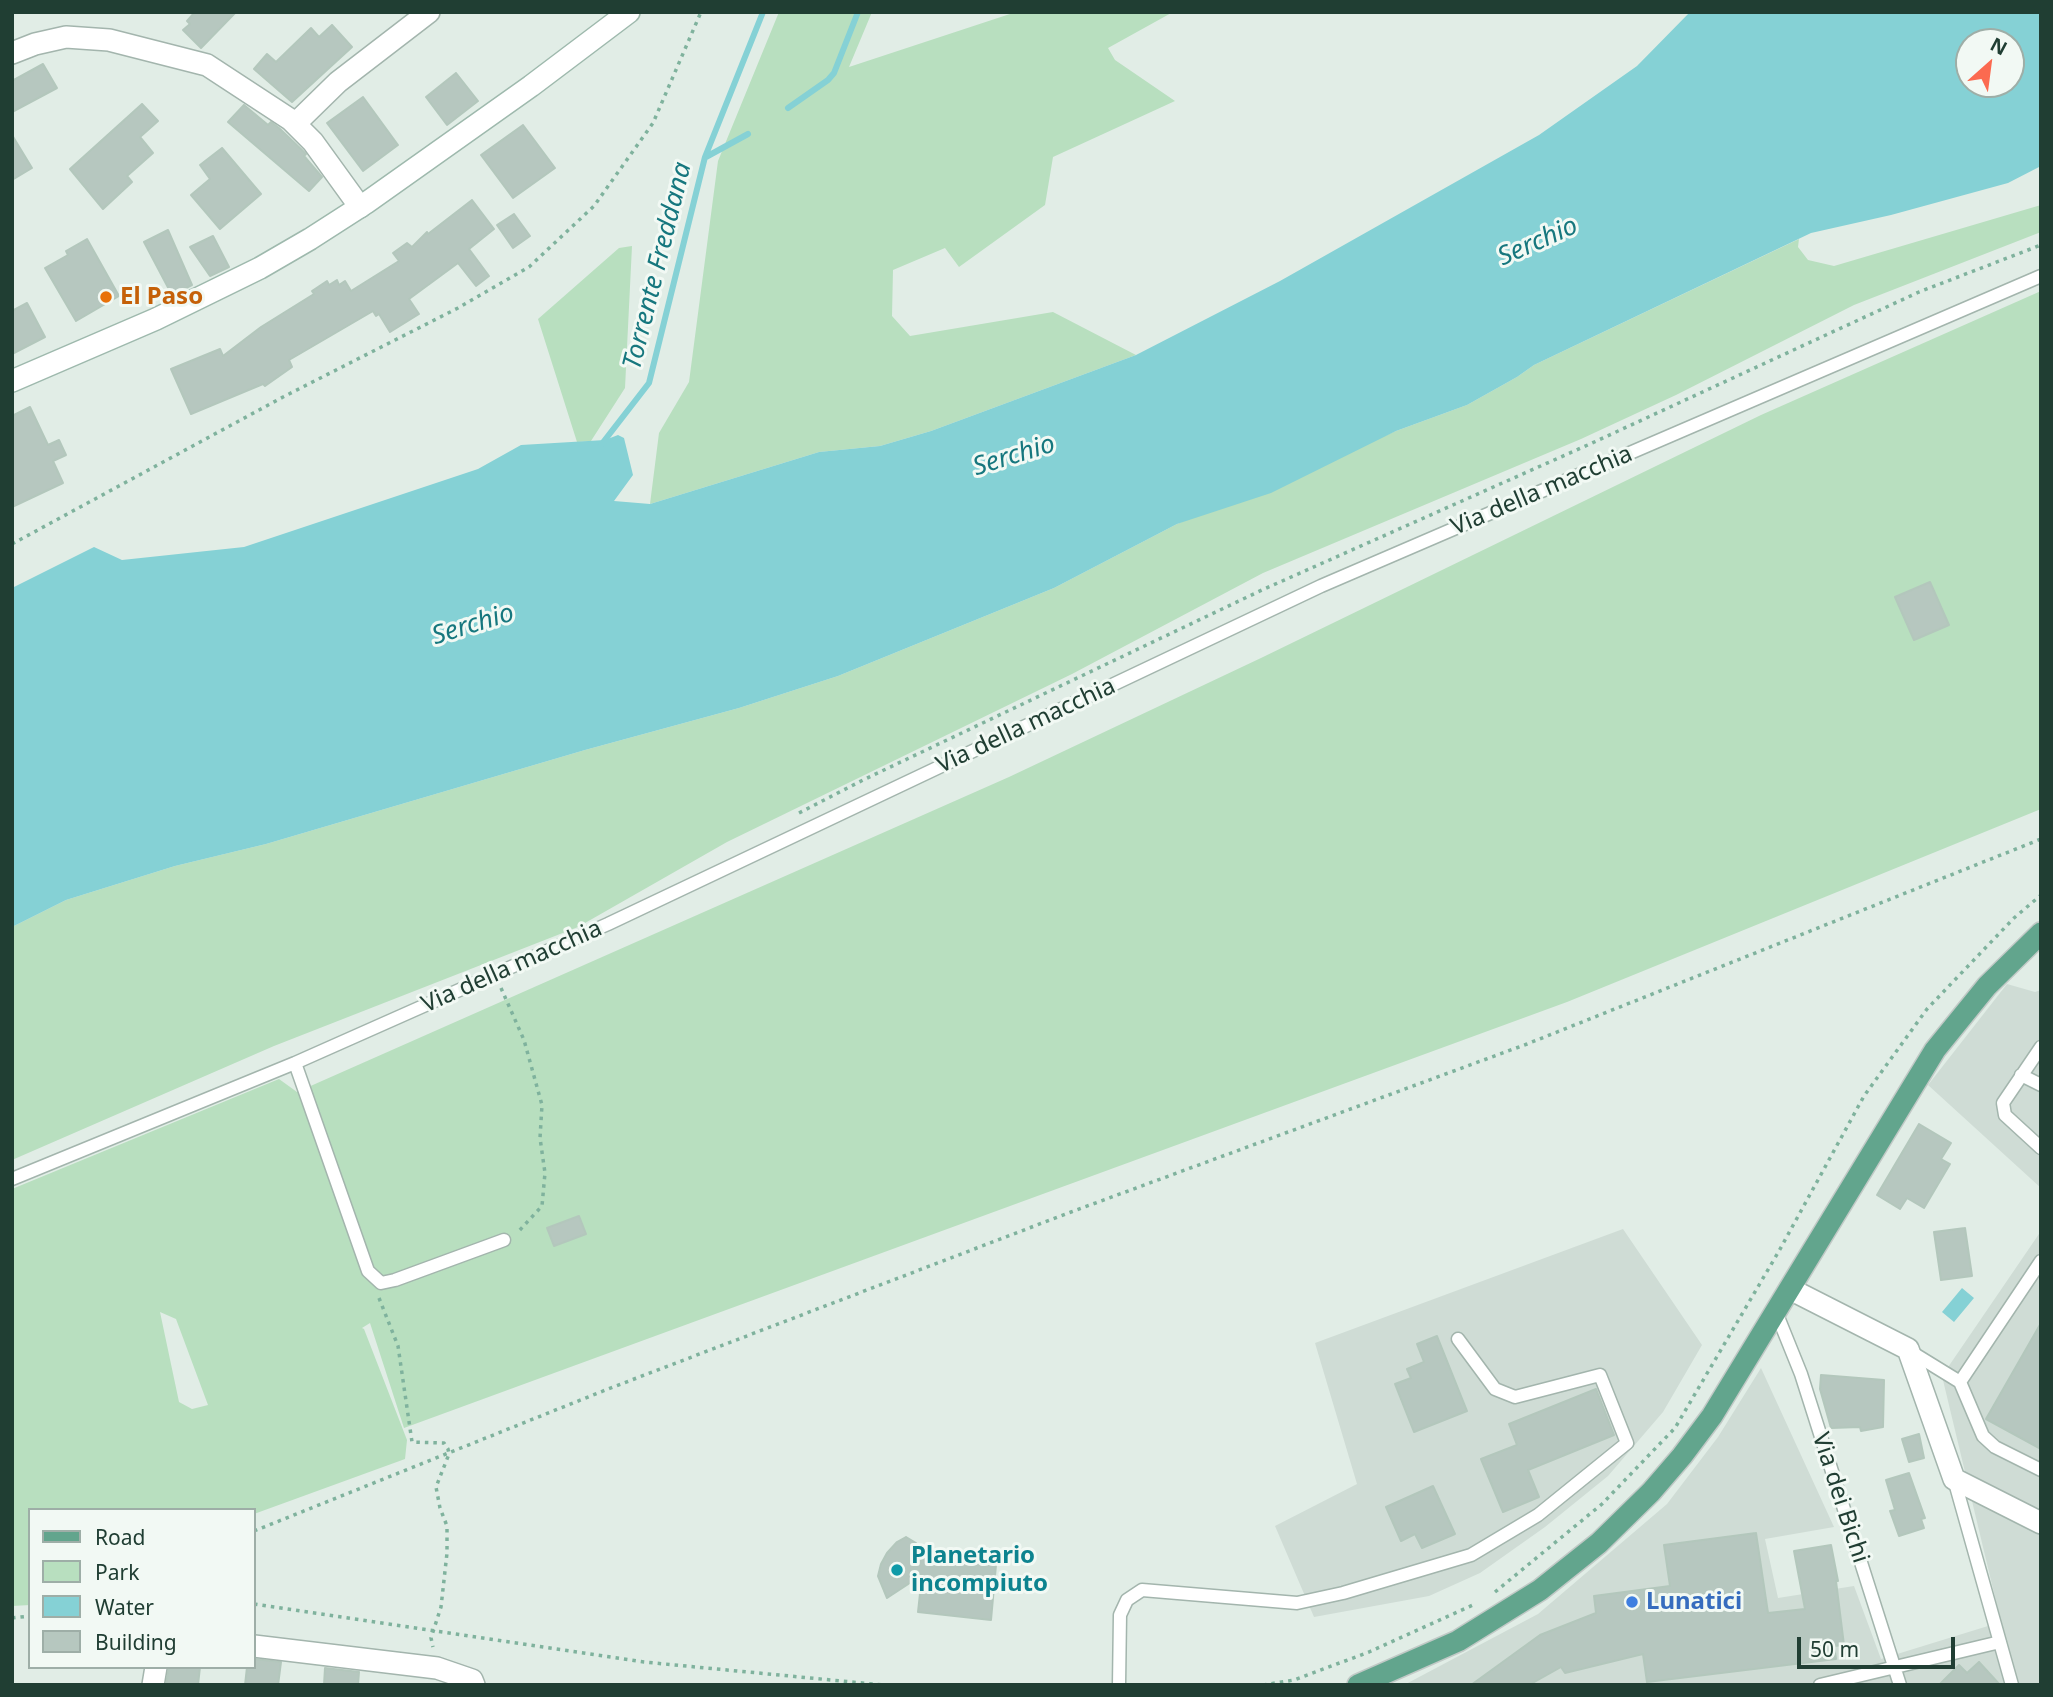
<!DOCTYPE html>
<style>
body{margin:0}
#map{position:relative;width:2053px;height:1697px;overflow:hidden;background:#e1ede6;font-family:"Noto Sans",sans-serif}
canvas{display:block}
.frame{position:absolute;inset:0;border:14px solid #203e33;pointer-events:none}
.legend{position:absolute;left:28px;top:1508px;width:228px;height:161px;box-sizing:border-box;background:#f2f9f4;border:2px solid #9eaea7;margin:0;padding:9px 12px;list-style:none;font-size:21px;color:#203e33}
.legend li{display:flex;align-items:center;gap:14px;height:35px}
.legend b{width:35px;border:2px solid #9eaea7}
.north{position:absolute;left:1955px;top:28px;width:70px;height:70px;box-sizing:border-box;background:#f2f9f4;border:2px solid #9eaea7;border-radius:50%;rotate:28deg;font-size:19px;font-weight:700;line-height:28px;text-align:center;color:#203e33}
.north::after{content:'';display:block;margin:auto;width:24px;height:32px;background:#fb6a50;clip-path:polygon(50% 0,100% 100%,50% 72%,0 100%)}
.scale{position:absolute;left:1797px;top:1637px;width:158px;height:32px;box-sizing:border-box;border:4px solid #203e33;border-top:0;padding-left:9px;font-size:21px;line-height:24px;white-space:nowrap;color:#203e33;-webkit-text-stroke:5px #f2f9f4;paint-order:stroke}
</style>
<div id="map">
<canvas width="2053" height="1697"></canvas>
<div class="frame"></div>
<ul class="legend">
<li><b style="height:9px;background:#62a58d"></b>Road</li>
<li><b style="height:19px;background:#b8dfbf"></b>Park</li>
<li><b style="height:19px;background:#85d1d5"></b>Water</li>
<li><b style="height:19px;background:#b6c7bf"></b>Building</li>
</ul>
<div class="north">N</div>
<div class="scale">50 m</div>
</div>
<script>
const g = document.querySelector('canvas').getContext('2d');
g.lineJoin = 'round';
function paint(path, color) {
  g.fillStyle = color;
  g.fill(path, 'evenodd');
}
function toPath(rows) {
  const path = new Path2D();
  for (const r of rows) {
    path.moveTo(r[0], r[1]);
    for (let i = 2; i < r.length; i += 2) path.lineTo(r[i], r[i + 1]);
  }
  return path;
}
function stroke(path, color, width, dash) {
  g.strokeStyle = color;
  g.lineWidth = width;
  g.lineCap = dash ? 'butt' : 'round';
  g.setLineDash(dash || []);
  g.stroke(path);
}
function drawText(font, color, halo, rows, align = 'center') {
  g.font = font + ' "Noto Sans",sans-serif';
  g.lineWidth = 6;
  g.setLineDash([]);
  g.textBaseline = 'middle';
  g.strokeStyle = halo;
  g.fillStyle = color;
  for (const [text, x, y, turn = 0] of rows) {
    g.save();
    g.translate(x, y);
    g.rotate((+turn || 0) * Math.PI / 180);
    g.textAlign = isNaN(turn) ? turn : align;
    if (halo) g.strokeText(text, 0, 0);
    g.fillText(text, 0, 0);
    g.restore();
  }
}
paint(toPath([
 [2007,984,2035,992,2041,990,2041,1188,1928,1085],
 [1623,1229,1702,1345,1663,1412,1608,1476,1545,1527,1480,1573,1429,1596,1314,1617,1275,1526,1357,1484,1315,1343],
 [2041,1231,2041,1685,1404,1685,1538,1614,1667,1504,1718,1437,1761,1368,1834,1527,1765,1539,1778,1598,1854,1586,1881,1659,2001,1622,1942,1376]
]), '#cfdcd5');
paint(toPath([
 [779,12,872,12,849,67,1016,12,1173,12,1108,48,1115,60,1175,101,1053,157,1045,205,959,267,945,248,893,270,892,316,910,336,1053,312,1136,355,931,431,880,446,819,452,650,504,659,433,689,382,718,161],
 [2041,205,2041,232,1854,305,1676,395,1581,439,1263,573,1072,674,727,842,578,927,274,1046,12,1160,12,927,66,900,175,866,266,844,585,750,739,708,838,676,1054,588,1177,524,1396,431,1467,405,1517,377,1534,365,1799,239,1798,247,1808,260,1834,266],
 [632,246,625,388,591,441,577,442,538,319,619,248],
 [2041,291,2041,809,1567,1002,404,1428,370,1323,362,1328,364,1329,407,1440,405,1459,254,1514,254,1510,30,1510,30,1605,12,1606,12,1189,279,1079,297,1092,1009,777,1261,658,1761,415],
 [160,1312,176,1319,208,1405,192,1409,179,1402]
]), '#b8dfbf');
paint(toPath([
 [1690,12,2041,12,2041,166,2008,183,1891,215,1811,233,1534,365,1517,377,1467,405,1396,431,1271,493,1177,524,1054,588,838,676,739,708,585,750,266,844,175,866,66,900,12,927,12,588,94,547,122,560,244,547,478,469,521,445,605,440,618,435,624,438,633,475,614,501,650,504,819,452,880,446,931,431,1136,355,1280,281,1539,135,1637,66],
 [1969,42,2011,42,2011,84,1969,84],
 [1962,1288,1974,1298,1954,1322,1942,1312]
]), '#85d1d5');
stroke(toPath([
 [788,108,828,80,834,73,858,12],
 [706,157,748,134],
 [601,445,649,383,705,157,763,12]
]), '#85d1d5', 6);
const building = toPath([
 [195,12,236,12,201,48,183,30,190,24,187,21,195,12],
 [332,25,352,47,292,102,254,69,267,54,276,62,311,28,319,37,332,25],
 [43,64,57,88,12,112,12,81,43,64],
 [456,73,478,101,447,125,426,97,456,73],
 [363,97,398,145,363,171,327,123,363,97],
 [142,104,158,121,140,137,153,153,127,176,132,182,103,209,70,169,142,104],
 [244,105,268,125,271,122,279,128,303,151,306,154,304,156,322,177,309,191,228,122,244,105],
 [523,125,555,168,513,198,481,155,523,125],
 [12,135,32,168,12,180,12,135],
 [222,148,261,194,220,229,191,195,210,179,200,165,222,148],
 [472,200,494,229,469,249,489,276,476,286,458,263,409,299,419,314,390,332,379,314,376,316,373,311,289,360,292,367,265,386,263,384,191,414,171,369,220,349,223,356,261,327,314,294,312,291,327,281,329,285,337,280,339,285,345,281,351,291,399,261,393,253,407,243,412,247,427,232,428,234,472,200],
 [514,214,530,236,513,248,497,225,514,214],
 [168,230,192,285,172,295,144,242,168,230],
 [213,236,229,267,210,276,190,247,213,236],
 [87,239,119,296,76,321,45,268,68,255,66,251,87,239],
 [27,303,45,337,12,354,12,311,27,303],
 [30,407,48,445,59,440,66,455,53,461,63,483,12,507,12,416,30,407],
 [1930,582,1949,625,1914,640,1895,597,1930,582],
 [1919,1124,1951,1143,1941,1159,1950,1164,1924,1208,1907,1198,1900,1209,1877,1195,1919,1124],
 [579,1216,586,1234,554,1246,547,1228,579,1216],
 [1965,1228,1972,1276,1941,1280,1934,1232,1965,1228],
 [2041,1323,2041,1449,1986,1419,2041,1323],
 [1437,1336,1467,1411,1414,1432,1395,1384,1411,1378,1407,1369,1424,1362,1417,1344,1437,1336],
 [1821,1375,1884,1380,1883,1427,1861,1431,1860,1427,1831,1428,1820,1389,1821,1375],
 [1596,1389,1614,1435,1528,1470,1539,1497,1503,1512,1481,1459,1517,1445,1509,1424,1596,1389],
 [1919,1434,1924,1458,1909,1462,1902,1439,1919,1434],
 [1909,1473,1925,1518,1921,1519,1924,1528,1899,1536,1890,1511,1895,1510,1886,1480,1909,1473],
 [1433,1486,1455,1534,1422,1548,1415,1534,1401,1541,1386,1507,1433,1486],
 [1756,1533,1768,1613,1805,1609,1794,1551,1831,1545,1838,1581,1836,1581,1844,1645,1834,1646,1836,1659,1647,1682,1643,1654,1565,1673,1561,1667,1529,1685,1471,1685,1540,1635,1596,1613,1594,1596,1670,1586,1664,1545,1756,1533],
 [906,1537,916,1543,918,1557,996,1565,991,1620,918,1612,922,1575,887,1598,878,1576,881,1564,887,1553,897,1542,906,1537],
 [254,1659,281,1662,278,1685,245,1685,247,1667,254,1667,254,1659],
 [1979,1662,2000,1685,1939,1685,1959,1665,1967,1673,1979,1662],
 [169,1667,200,1667,198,1685,166,1685,169,1667],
 [325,1668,359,1672,358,1685,324,1685,325,1668]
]);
paint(building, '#b6c7bf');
stroke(building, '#b3c7bc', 2);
const lane = toPath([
 [2041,1047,2003,1103,2005,1115,2041,1148],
 [295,1063,368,1271,381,1283,395,1280,504,1240],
 [2021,1075,2041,1085],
 [12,1179,295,1063,608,924,1321,586,2041,276],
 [1776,1312,1801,1374,1900,1685],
 [1908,1350,1960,1382,2041,1261],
 [1960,1382,1983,1436,1995,1447,2041,1470],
 [1954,1479,2012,1685],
 [1119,1685,1120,1615,1127,1600,1142,1590,1297,1603,1343,1593,1471,1555,1538,1515,1627,1443,1600,1375,1515,1397,1495,1389,1458,1339],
 [1820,1685,2000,1642]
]);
const street = toPath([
 [12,53,35,44,66,37,109,40,207,65,291,120,313,142,360,207],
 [295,124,338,82,429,12],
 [1790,1289,1908,1349,1954,1479,2041,1523],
 [254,1646,437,1668,472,1680,474,1685],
 [153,1685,156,1667]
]);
const secondary = toPath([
 [12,381,156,319,260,268,310,239,366,203,531,86,629,12]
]);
const primary = toPath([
 [1358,1685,1458,1641,1540,1590,1599,1543,1651,1492,1682,1456,1712,1416,1935,1050,1987,986,2041,933]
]);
stroke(lane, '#a3b5ad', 15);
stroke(street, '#a3b5ad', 24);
stroke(secondary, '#9eb9ad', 24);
stroke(primary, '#c1c9c6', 24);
stroke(toPath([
 [12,544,283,397,458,308,529,267,594,206,653,123,701,12],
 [799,813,863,780,1262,590,1590,444,1919,292,2041,245],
 [501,988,524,1040,542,1105,540,1138,545,1173,542,1206,518,1232],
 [379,1298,398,1346,412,1442,444,1443,448,1449,449,1454,436,1487,440,1508,447,1526,447,1553,441,1607,431,1638,433,1647],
 [254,1531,608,1389,1071,1212,1527,1044,2041,839],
 [1495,1592,1602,1504,1675,1428,1779,1251,1864,1096,1927,1009,2014,918,2041,895],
 [254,1604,644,1662,883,1685],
 [12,1618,30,1616],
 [1263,1685,1294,1680,1369,1652,1473,1605]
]), '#7fb29d', 3.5, [3.5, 5]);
stroke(lane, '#fff', 12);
stroke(street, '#fff', 21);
stroke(secondary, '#fff', 21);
stroke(primary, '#62a58d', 21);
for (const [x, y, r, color] of [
 [106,297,7,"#e8710a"],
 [897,1570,7,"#0f9aa8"],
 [1632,1602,7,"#3f7fe0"]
]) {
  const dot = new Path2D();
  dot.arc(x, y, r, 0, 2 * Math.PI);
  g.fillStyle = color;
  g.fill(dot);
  stroke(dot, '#f2f9f4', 2.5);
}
drawText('bold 24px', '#c56008', '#f2f9f4', [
 ["El Paso",120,297]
], 'left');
drawText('24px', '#203e33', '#f2f9f4', [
 ["Via della macchia",1542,491,-23],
 ["Via della macchia",1026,726,-25],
 ["Via della macchia",512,967,-24],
 ["Via dei Bichi",1840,1498,72]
]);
drawText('bold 24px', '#0d838f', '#f2f9f4', [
 ["Planetario",911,1556],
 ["incompiuto",911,1584]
], 'left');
drawText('bold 24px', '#366cbe', '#f2f9f4', [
 ["Lunatici",1646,1602]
], 'left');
drawText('italic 26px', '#16777e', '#f2f9f4', [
 ["Serchio",1538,242,-24],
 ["Torrente Freddana",658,266,-76],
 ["Serchio",1014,456,-17],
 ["Serchio",473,625,-17]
]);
</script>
